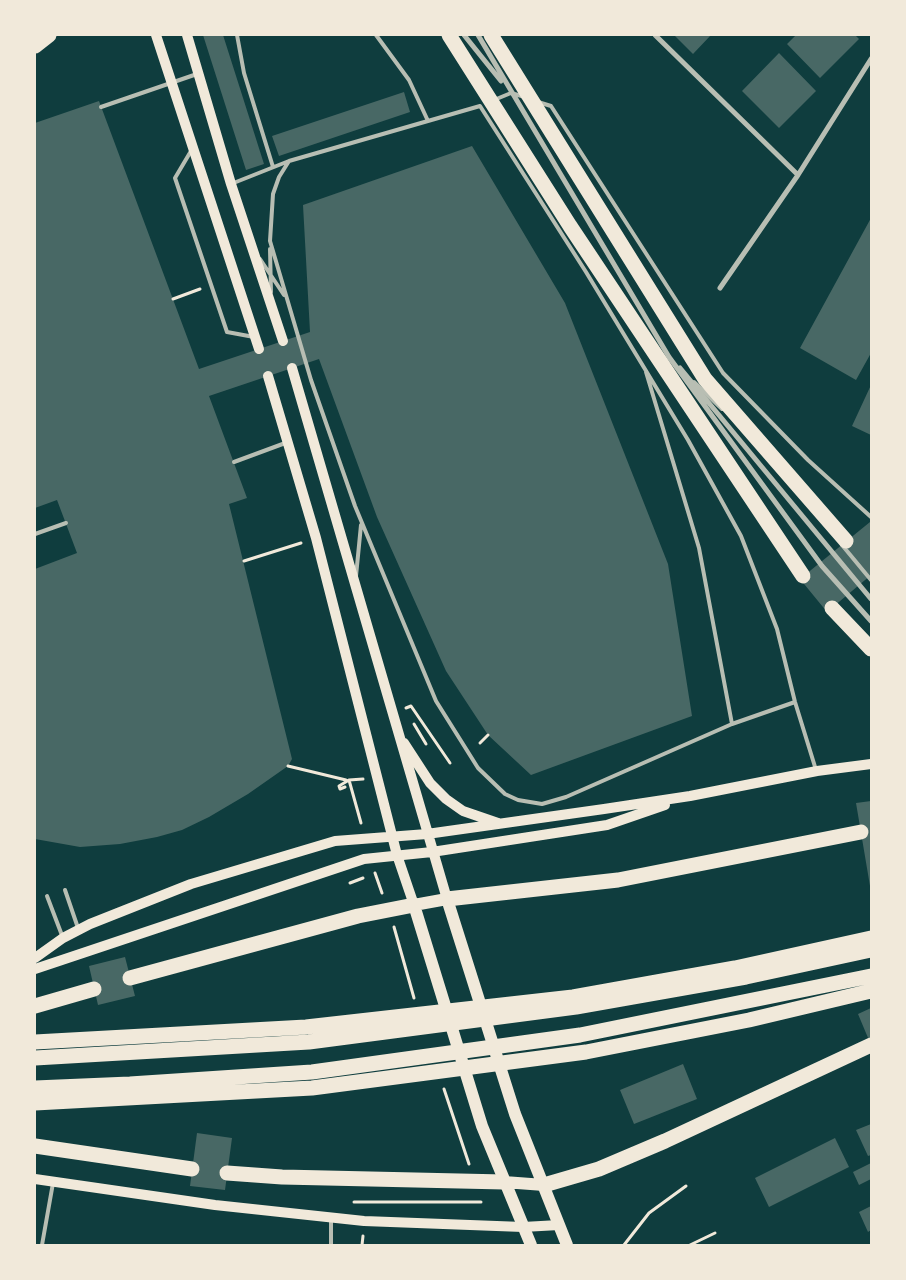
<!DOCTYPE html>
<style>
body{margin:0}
#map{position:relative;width:906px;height:1280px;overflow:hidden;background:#0f3d3e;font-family:Helvetica,sans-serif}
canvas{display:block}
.frame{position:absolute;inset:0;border:36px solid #f1e9da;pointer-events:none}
</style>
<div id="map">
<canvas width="906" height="1280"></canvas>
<div class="frame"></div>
</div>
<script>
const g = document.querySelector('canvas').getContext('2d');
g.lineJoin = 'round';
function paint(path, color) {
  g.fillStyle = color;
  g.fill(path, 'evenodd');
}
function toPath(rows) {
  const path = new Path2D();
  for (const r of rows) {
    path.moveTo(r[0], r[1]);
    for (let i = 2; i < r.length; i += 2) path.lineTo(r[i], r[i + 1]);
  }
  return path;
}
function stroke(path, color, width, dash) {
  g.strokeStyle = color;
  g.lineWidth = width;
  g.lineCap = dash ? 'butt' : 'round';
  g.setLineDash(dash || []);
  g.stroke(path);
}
paint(toPath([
 [203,35,223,35,264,164,246,170],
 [674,35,711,35,693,54],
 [796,35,855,35,859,39,820,78,787,44],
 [779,53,816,91,779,128,742,91],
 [404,92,410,112,279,156,272,136],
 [99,101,199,369,310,332,303,205,472,146,565,303,668,564,692,716,531,775,488,735,446,671,377,517,319,359,209,396,247,498,229,504,292,759,288,766,248,794,209,817,182,830,157,837,120,844,80,847,35,839,35,569,77,553,57,500,35,508,35,123],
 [871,218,871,353,856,380,800,348],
 [871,385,871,435,852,426],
 [870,522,871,575,827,612,800,579],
 [871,801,871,886,870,886,856,803],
 [125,957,135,996,98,1005,89,966],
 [871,1008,871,1045,858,1014],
 [683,1064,697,1099,634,1124,620,1090],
 [871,1124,871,1155,868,1156,856,1130],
 [197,1133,232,1138,225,1190,190,1186],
 [835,1138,849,1167,769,1207,755,1178],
 [871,1163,871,1179,859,1185,853,1172],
 [871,1206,871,1230,868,1232,859,1212]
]), '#486865');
stroke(toPath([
 [173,299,200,289],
 [244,561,301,543],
 [406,708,411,706,450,763],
 [414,724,426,744],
 [480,743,488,735],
 [288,766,346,780],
 [349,780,361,823],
 [345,787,340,789,339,786,349,780,363,779],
 [375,873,382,893],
 [350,883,363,878],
 [394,927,414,998],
 [444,1089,469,1164],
 [354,1202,481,1202],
 [362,1245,363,1236],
 [624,1245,649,1213,686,1186],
 [690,1245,715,1233]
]), '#f1e9da', 3);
stroke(toPath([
 [237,35,244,73,273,167],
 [376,35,409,80,428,121],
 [494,100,511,93,525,97],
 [538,102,551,106,723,373,808,460,871,517],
 [101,107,197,74],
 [191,151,175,178,227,332,254,337],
 [289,161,279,177,273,194,270,241,311,380,355,506,436,701,478,768,505,794,518,800,542,804,566,797,732,724,699,548,646,372],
 [231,184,289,161,480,106,586,272,688,440,741,536,777,629,795,702,816,770],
 [270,249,271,292],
 [260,259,284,295],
 [694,382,722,409],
 [234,462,288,442],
 [35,534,66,523],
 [842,545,871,580],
 [356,576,361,525],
 [732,724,795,702],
 [65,890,78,928],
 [47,896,63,938],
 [42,1245,53,1183],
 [331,1245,331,1218]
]), '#b8beb3', 4);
stroke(toPath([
 [464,35,501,81],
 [478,35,669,357,822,566,871,621],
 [655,35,798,175],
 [720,288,798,175,871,59],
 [680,368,871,599]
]), '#b8beb3', 5);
stroke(toPath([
 [156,35,259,349],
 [187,35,231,184,283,341],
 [292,368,447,899],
 [268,376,316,538,397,855,414,905],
 [404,743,430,783,446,799,463,811,498,823],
 [35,958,63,938,90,924,191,884,335,841,427,834,604,809,690,796,817,771,871,764],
 [35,969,364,859,432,852,607,825,665,805],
 [35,1179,215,1205,364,1221,523,1227,559,1225]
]), '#f1e9da', 10);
stroke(toPath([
 [504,1182,544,1185],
 [531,1245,482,1126,414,905,447,899,515,1114,567,1245]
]), '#f1e9da', 12);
stroke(toPath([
 [449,35,570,226,803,576],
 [491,35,705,379,846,541],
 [35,46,49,35],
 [832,608,871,649],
 [447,899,618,880,861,832],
 [130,978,358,916,414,905],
 [35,1006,94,989],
 [35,1042,306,1027,573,997,735,968,871,938],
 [35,1058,309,1042,576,1007,746,977,871,950],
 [35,1088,130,1084,312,1072,580,1035,871,976],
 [35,1103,312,1088,586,1052,749,1020,871,991],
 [35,1146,192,1169],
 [227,1173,282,1177,504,1182],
 [544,1185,599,1169,665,1141,871,1045]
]), '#f1e9da', 15);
</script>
